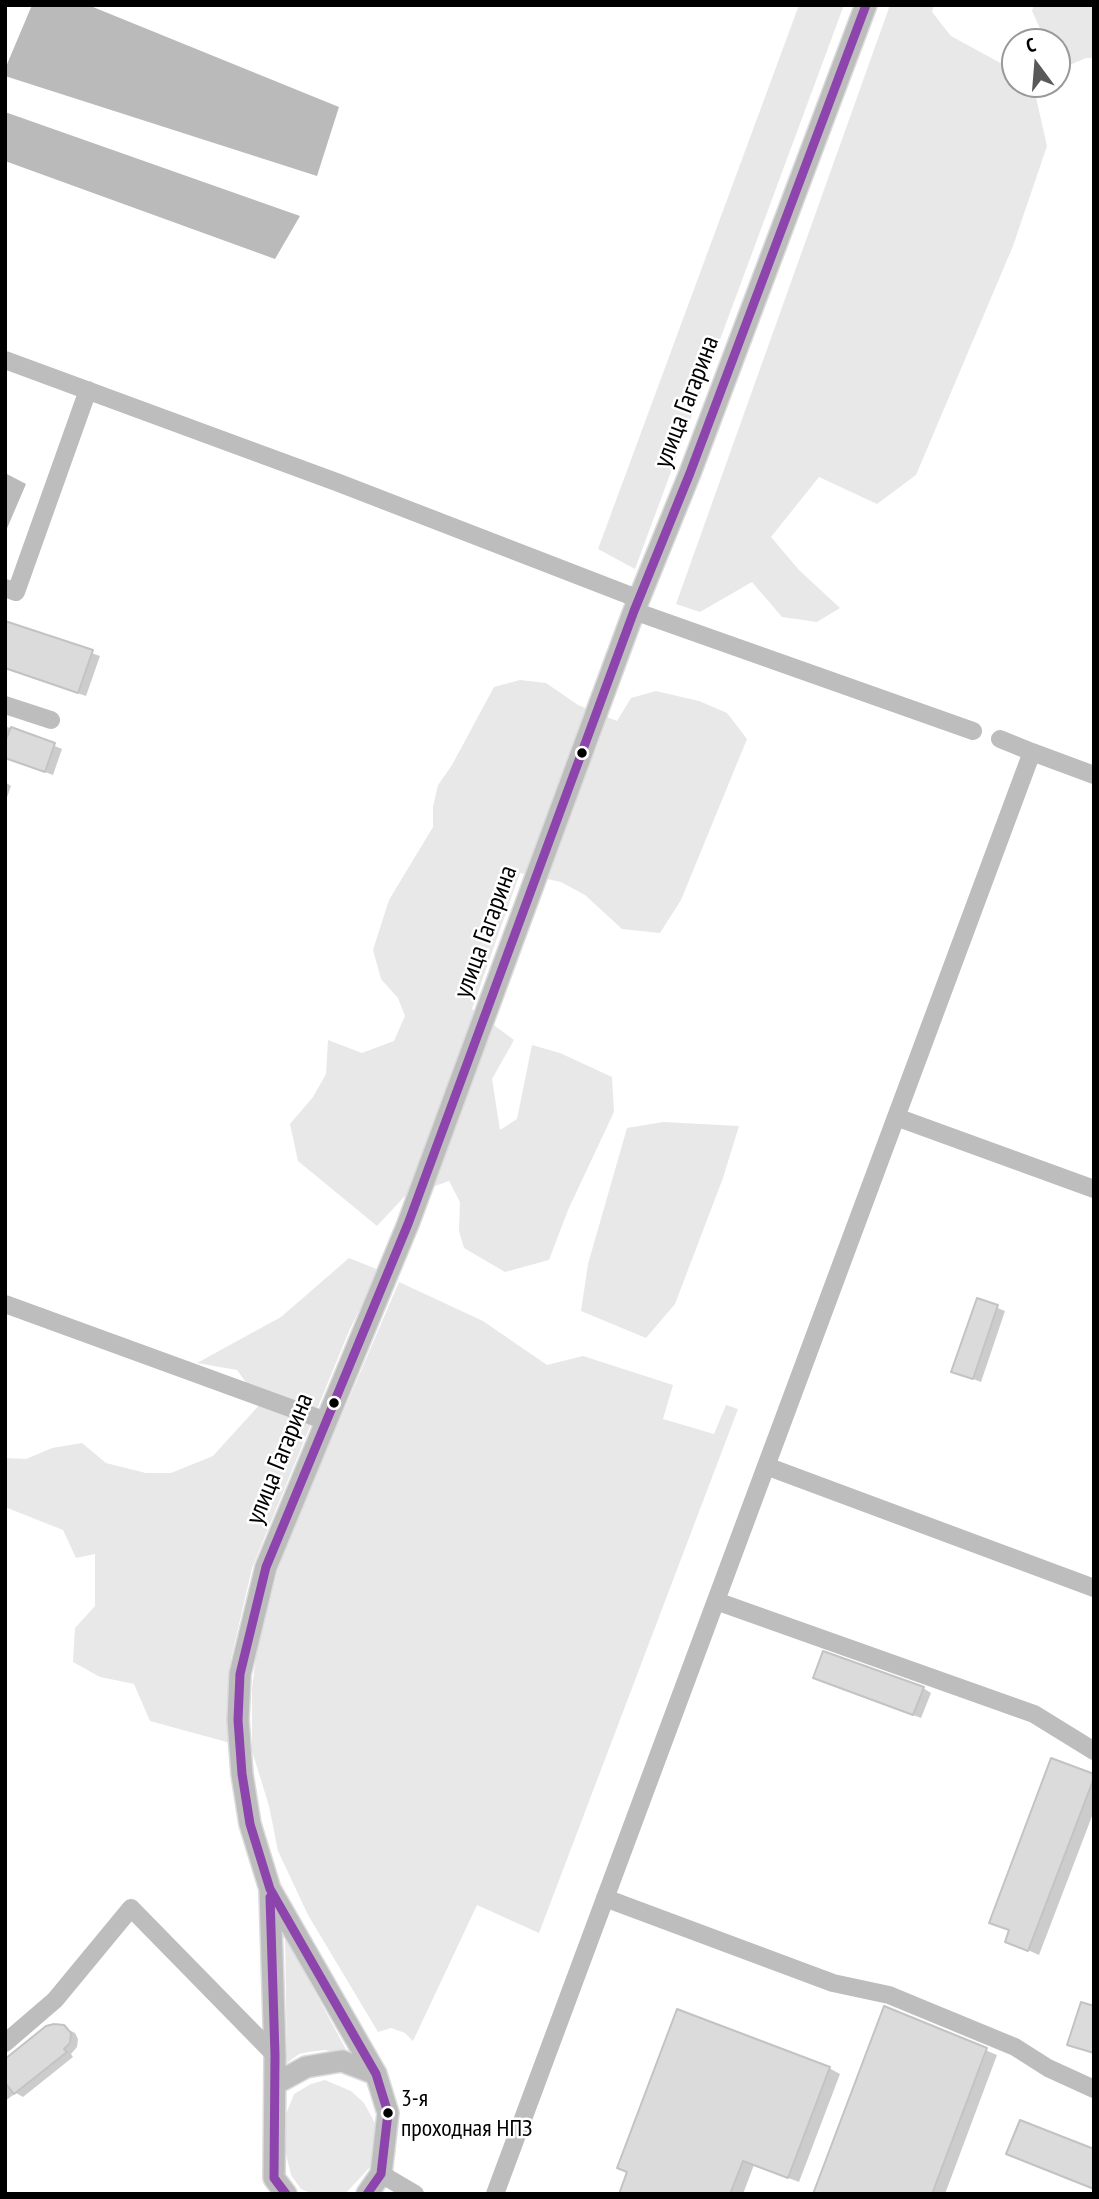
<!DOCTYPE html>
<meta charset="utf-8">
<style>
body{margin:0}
#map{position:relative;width:1099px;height:2199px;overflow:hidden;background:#fff;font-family:"PT Sans Narrow",sans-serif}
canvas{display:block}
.frame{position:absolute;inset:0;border:7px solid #000;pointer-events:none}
.north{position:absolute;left:1001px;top:28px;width:70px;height:70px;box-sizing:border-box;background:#fff;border:2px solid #999;border-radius:50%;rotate:344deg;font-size:19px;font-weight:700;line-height:28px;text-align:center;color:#000}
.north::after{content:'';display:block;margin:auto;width:24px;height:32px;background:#595959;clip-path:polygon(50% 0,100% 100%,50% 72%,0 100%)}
</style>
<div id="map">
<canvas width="1099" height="2199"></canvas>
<div class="frame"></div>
<div class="north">С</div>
</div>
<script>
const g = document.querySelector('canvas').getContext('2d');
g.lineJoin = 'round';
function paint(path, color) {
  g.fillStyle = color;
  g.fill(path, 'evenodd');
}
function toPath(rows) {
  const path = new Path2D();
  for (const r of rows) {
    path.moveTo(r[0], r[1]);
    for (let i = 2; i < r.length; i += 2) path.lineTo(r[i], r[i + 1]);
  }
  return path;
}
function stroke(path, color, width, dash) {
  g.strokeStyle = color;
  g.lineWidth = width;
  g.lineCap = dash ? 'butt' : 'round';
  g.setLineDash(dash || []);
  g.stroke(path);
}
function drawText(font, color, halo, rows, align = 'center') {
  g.font = font + ' "PT Sans Narrow",sans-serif';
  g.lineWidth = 5;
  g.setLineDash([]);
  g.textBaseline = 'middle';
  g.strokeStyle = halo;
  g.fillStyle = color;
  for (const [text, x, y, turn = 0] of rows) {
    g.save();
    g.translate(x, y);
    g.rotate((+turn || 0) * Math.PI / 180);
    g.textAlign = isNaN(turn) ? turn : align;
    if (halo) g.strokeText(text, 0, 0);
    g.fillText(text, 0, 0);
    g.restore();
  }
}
paint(toPath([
 [799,5,844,5,635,569,598,549],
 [890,5,934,5,932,12,951,36,1015,71,1015,84,1033,84,1047,146,1013,246,916,475,877,504,819,477,771,537,799,570,840,608,817,622,782,617,752,582,700,612,676,604],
 [1034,5,1094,5,1094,58,1086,58,1065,67,1057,65,1057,42,1043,42,1043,35,1032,11],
 [520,680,546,683,578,705,617,721,631,698,656,691,699,701,727,713,747,739,681,900,660,933,622,929,585,895,561,882,520,873,472,1009,514,1040,492,1079,500,1130,517,1119,532,1045,560,1053,612,1077,614,1112,568,1210,549,1260,505,1272,464,1248,459,1231,460,1202,449,1181,404,1197,377,1226,298,1161,290,1124,313,1097,326,1074,328,1040,362,1053,394,1041,405,1016,398,998,381,979,373,950,389,900,433,827,433,807,438,785,452,765,494,687],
 [663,1122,739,1126,723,1178,675,1304,646,1338,581,1311,588,1264,627,1128],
 [349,1258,379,1270,349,1331,252,1568,231,1659,230,1693,234,1744,150,1721,134,1684,100,1677,73,1662,75,1628,95,1606,95,1554,76,1558,63,1530,5,1507,5,1458,26,1459,52,1448,82,1443,106,1463,146,1473,171,1473,213,1456,261,1403,237,1370,197,1363,281,1317],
 [399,1282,483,1321,547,1365,583,1356,673,1385,663,1419,714,1434,726,1405,738,1409,539,1933,477,1905,413,2041,405,2033,391,2028,378,2032,308,1915,278,1851,269,1806,252,1751,252,1689,256,1656,281,1557],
 [285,1936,349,2055,325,2050,308,2052,299,2054,287,2063],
 [325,2080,351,2091,364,2103,376,2125,376,2137,370,2167,345,2194,313,2194,301,2189,291,2175,285,2150,286,2114,294,2094,311,2084]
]), '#e8e8e8');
paint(toPath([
 [32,5,88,5,339,107,317,176,5,76,5,69],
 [5,112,300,216,275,259,5,161],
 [5,473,26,484,5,533]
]), '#bababa');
paint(toPath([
 [5,623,100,656,86,696,5,669],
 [5,726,62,749,53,775,5,757],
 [5,782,11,786,5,803],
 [978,1300,1005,1311,981,1382,953,1371],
 [822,1681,923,1688,931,1693,921,1718],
 [1094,1775,1094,1811,1039,1955,1007,1941,1011,1931,991,1922],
 [885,2008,997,2055,945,2194,815,2194],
 [67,2029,75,2033,78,2039,77,2047,71,2054,73,2057,23,2097,16,2093,5,2101,5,2061],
 [829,2068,840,2074,799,2182,754,2165,743,2194,620,2194],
 [1094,2151,1094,2189,1008,2154]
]), '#0003');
const building = toPath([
 [5,621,93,650,78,693,5,668,5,621],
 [11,727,55,743,45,772,5,758,5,742,11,727],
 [977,1298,998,1305,973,1379,951,1372,977,1298],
 [823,1651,924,1687,913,1715,813,1678,823,1651],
 [1051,1758,1094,1774,1094,1778,1028,1951,1005,1942,1009,1930,989,1923,1051,1758],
 [1081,2002,1094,2006,1094,2053,1067,2045,1081,2002],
 [884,2006,987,2048,932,2194,813,2194,884,2006],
 [677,2009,830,2067,788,2178,743,2161,730,2194,619,2194,627,2172,617,2168,677,2009],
 [54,2024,64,2025,71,2033,70,2043,64,2049,67,2052,14,2094,5,2083,5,2059,46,2026,54,2024],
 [1020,2120,1094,2149,1094,2189,1006,2154,1020,2120]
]);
paint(building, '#dbdbdb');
stroke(building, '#c3c3c3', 2);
const major = toPath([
 [270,1891,275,2055,274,2178,286,2194],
 [275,2084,306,2067,342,2061,376,2074],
 [367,2194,381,2174,388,2113,376,2074,270,1889,250,1824,242,1774,238,1720,240,1674,266,1567,408,1224,634,611,690,473,866,5]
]);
stroke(major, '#dbdbdb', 24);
stroke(toPath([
 [5,360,339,483,639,599],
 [5,588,16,592,88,390],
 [634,611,973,731],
 [5,705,51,720],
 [1000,739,1032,752],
 [896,1117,1094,1189],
 [5,1304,326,1421],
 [766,1466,1094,1588],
 [716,1601,1034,1714,1094,1751],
 [605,1898,833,1983,889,1995,1015,2047,1048,2068,1094,2089],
 [5,2043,55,2000,131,1908,275,2055],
 [381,2174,415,2194],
 [495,2194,1032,752,1094,775]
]), '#bdbdbd', 18);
stroke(major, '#bdbdbd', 21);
stroke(toPath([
 [270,1897,275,2055,274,2178,286,2194],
 [367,2194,381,2174,388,2113,376,2074,270,1889,250,1824,242,1774,238,1720,240,1674,266,1567,408,1224,634,611,690,473,866,5]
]), '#8e44ad', 9);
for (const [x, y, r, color] of [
 [582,753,6,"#000"],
 [334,1403,6,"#000"],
 [388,2113,6,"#000"]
]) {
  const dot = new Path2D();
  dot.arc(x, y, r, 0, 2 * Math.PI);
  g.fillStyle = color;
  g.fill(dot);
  stroke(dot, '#fff', 2.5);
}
drawText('24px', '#000', '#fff', [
 ["3-я",401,2099],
 ["проходная НПЗ",401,2129]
], 'left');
drawText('26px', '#000', '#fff', [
 ["улица Гагарина",687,402,-69],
 ["улица Гагарина",486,932,-70],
 ["улица Гагарина",280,1459,-68]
]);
</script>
